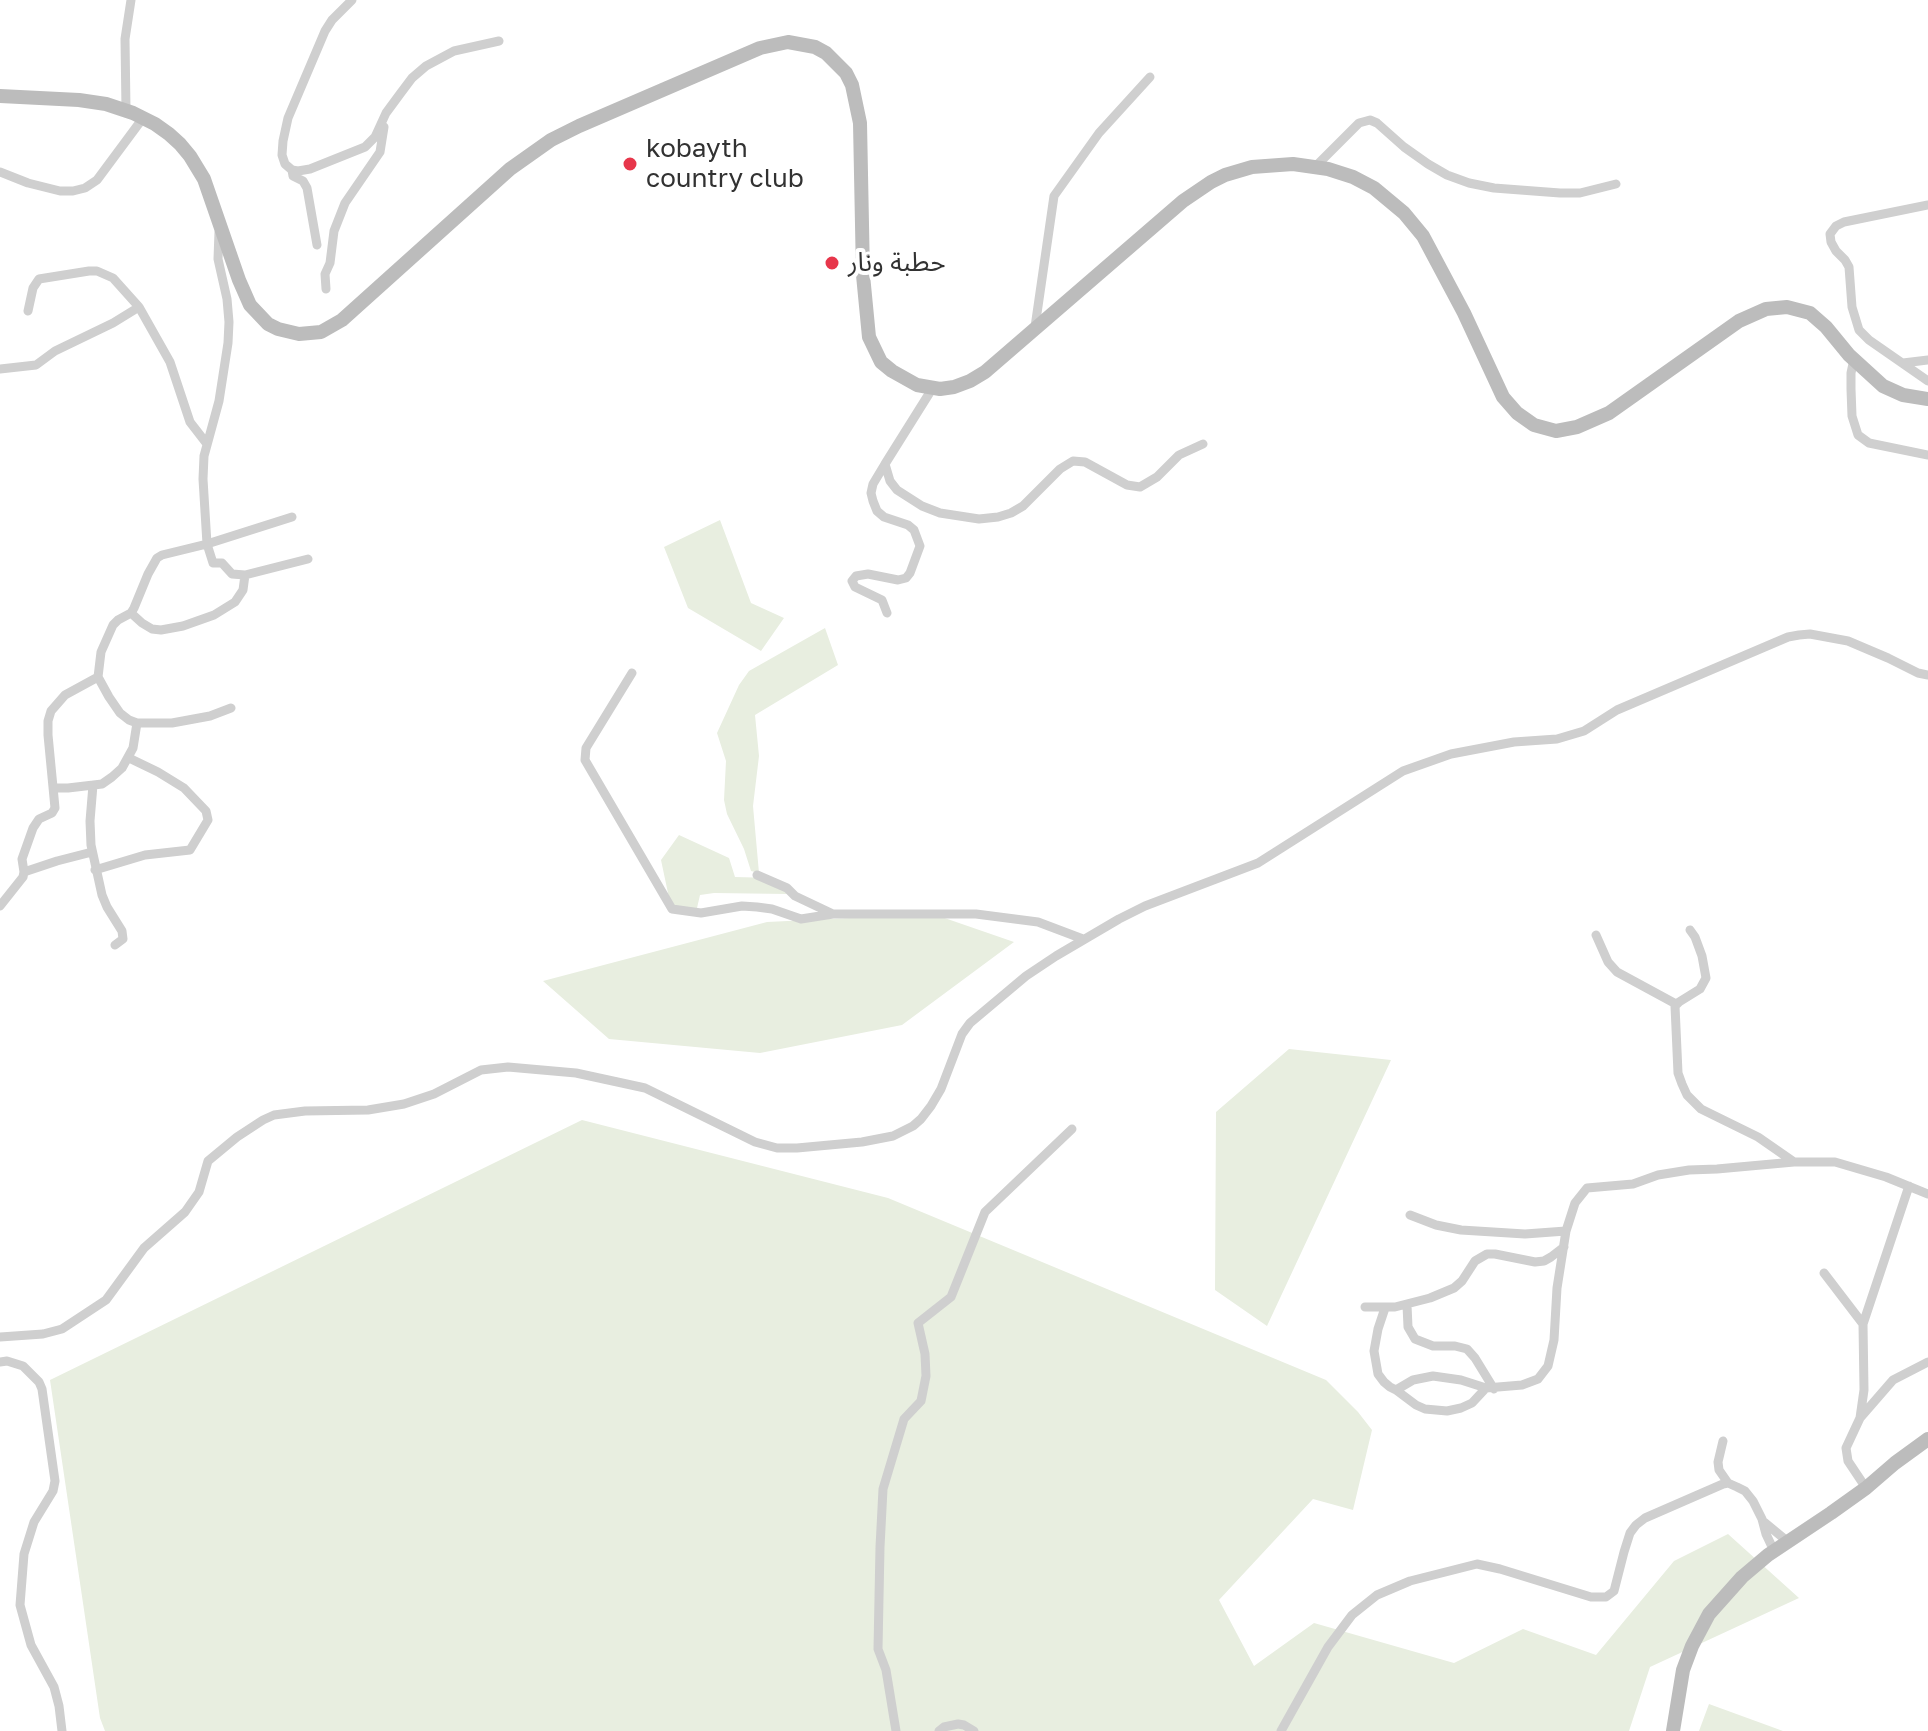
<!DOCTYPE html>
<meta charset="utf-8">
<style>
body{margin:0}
canvas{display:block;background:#fff}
</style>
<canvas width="1928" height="1731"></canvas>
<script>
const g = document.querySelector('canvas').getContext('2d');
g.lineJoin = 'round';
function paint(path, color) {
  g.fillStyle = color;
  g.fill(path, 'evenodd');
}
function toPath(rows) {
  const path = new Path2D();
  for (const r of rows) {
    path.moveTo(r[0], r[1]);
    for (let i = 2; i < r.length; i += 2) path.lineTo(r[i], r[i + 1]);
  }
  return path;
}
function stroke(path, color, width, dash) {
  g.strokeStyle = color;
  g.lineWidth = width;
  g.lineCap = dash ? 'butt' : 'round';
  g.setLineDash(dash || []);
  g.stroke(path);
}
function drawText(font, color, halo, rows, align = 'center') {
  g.font = font + ' "Golos Text","Noto Sans Arabic",sans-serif';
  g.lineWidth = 8;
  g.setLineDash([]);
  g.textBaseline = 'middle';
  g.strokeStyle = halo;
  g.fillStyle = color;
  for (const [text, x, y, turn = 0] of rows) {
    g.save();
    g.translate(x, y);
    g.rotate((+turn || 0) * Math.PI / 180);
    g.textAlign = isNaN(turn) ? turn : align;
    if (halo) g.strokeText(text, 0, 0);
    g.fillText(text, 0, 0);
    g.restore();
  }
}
paint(toPath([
 [720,520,751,603,784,618,761,651,688,608,664,547],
 [825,628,838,665,755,715,759,756,753,806,759,873,751,871,744,849,727,814,724,800,726,761,717,733,739,685,749,671],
 [679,835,729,858,735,877,773,878,787,894,714,893,700,895,697,908,672,912,661,860],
 [933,914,1014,942,902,1025,760,1053,609,1039,543,981,767,922],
 [1289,1049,1391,1060,1267,1326,1215,1290,1216,1112],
 [582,1120,888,1198,1326,1380,1358,1412,1372,1430,1353,1510,1313,1499,1219,1600,1254,1666,1314,1623,1454,1663,1523,1629,1596,1655,1674,1561,1728,1534,1799,1598,1650,1667,1629,1731,105,1731,100,1718,50,1380],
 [1709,1704,1783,1731,1699,1731]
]), '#e8eee0');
stroke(toPath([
 [352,0,332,20,325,31,288,118,283,141,282,155,285,164,292,170,298,171,310,169,365,147,375,137,386,113,400,94,412,78,426,66,454,51,499,41],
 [126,110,125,39,131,0],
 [1315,167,1359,123,1370,120,1377,123,1404,147,1428,164,1447,175,1469,183,1494,188,1560,193,1580,193,1616,184],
 [292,170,293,176,303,181,307,188,317,245],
 [0,172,28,183,60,191,73,191,85,188,97,180,143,118],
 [1928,205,1844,222,1836,226,1830,234,1831,242,1836,251,1845,260,1849,267,1852,307,1859,330,1869,340,1928,381],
 [219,232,218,259,227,299,229,322,228,343,219,401,204,456,203,479,207,544,213,563,222,563,232,574,245,575],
 [326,289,325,274,330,263,334,231,345,203,380,152,384,127],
 [28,311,33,288,39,279,89,271,97,271,113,278,139,307],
 [1035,327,1054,196,1099,133,1150,77],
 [1854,359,1851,373,1851,389,1852,416,1858,435,1869,443,1928,455],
 [1903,363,1928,360],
 [0,369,36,365,55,351,113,323,139,307,170,362,190,422,207,444],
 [932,389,885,464,890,481,897,490,922,506,940,513,979,519,998,517,1011,513,1023,506,1060,469,1073,461,1085,462,1127,485,1140,487,1157,477,1179,455,1203,444],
 [885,464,873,484,871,493,873,501,877,511,884,517,908,525,914,530,920,546,910,573,906,578,898,580,868,574,856,576,852,581,855,587,882,600,887,613],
 [131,613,142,623,152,629,161,630,183,626,214,615,235,602,243,590,245,575,308,559],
 [632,673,586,748,585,760,672,909,701,913,742,906,757,907,772,909,801,919,833,914,976,914,1038,922,1083,939],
 [231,708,210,716,172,723,137,723,129,720,120,713,109,697,98,677,101,652,113,625,118,620,131,613,134,608,148,574,157,558,162,555,207,544,292,517],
 [93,785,90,821,91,845,102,895,107,907,122,931,123,939,115,945],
 [54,788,68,788,102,784,112,777,122,768,133,748,137,723],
 [95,870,145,855,190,850,208,820,206,811,184,788,158,772,129,758],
 [24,872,57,861,92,852],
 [757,875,787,888,795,896,833,914],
 [0,906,23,877,24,872,22,859,33,828,39,819,52,813,55,808,48,735,48,721,51,711,65,695,98,677],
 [1690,930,1695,937,1702,956,1706,978,1700,989,1679,1002,1675,1006,1678,1073,1682,1084,1687,1095,1701,1109,1758,1137,1794,1162],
 [1596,935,1608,962,1617,972,1676,1004],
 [1410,1215,1436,1225,1461,1230,1525,1234,1566,1231],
 [1824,1273,1863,1324],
 [1407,1305,1408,1327,1415,1339,1433,1346,1455,1346,1467,1349,1475,1358,1494,1389],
 [1365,1307,1395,1307,1430,1298,1454,1288,1462,1281,1475,1261,1487,1254,1495,1254,1535,1262,1544,1261,1551,1257,1564,1247],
 [1385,1308,1378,1329,1374,1351,1378,1374,1384,1382,1390,1387,1396,1390,1413,1380,1433,1376,1461,1380,1486,1388,1522,1385,1538,1379,1548,1366,1554,1340,1557,1288,1566,1231,1575,1203,1587,1188,1633,1184,1658,1175,1689,1170,1717,1169,1794,1162,1835,1162,1886,1177,1928,1194],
 [0,1337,43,1334,62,1329,106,1300,144,1248,185,1212,199,1192,208,1161,237,1137,263,1120,274,1115,305,1111,368,1110,404,1104,434,1094,481,1070,508,1067,576,1073,645,1088,755,1142,777,1148,797,1148,862,1142,893,1136,913,1126,921,1119,931,1106,941,1089,962,1034,970,1023,1026,976,1056,956,1119,919,1145,906,1258,863,1403,771,1451,754,1514,742,1557,739,1584,731,1617,710,1788,637,1799,635,1810,634,1848,641,1888,658,1918,673,1928,675],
 [0,1362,7,1361,23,1366,39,1382,42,1389,55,1481,53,1491,34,1522,24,1554,20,1605,31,1645,54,1687,59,1706,62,1731],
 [1396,1390,1416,1405,1425,1409,1447,1411,1461,1408,1472,1403,1486,1388],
 [1860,1418,1893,1380,1928,1362],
 [1723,1441,1718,1462,1719,1470,1728,1483],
 [1866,1488,1848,1461,1846,1448,1860,1418,1864,1390,1863,1324,1909,1186],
 [1764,1522,1787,1541],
 [896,1731,886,1670,878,1649,880,1547,883,1489,904,1419,921,1401,926,1376,925,1354,918,1323,951,1297,985,1212,1072,1129],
 [939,1731,944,1727,958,1724,964,1725,974,1731],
 [1281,1731,1328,1647,1352,1615,1377,1595,1410,1581,1477,1564,1500,1569,1591,1597,1606,1597,1614,1591,1624,1552,1630,1533,1636,1525,1645,1518,1723,1484,1728,1483,1737,1487,1745,1491,1753,1501,1762,1519,1766,1534,1774,1551]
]), '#cfcfcf', 9);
stroke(toPath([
 [0,96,79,100,106,104,133,113,155,124,169,134,180,144,190,156,204,179,239,280,250,305,268,324,278,329,299,334,321,332,342,320,510,169,551,140,579,126,760,48,788,42,815,47,826,53,846,73,852,85,860,123,863,275,869,337,881,362,892,371,917,385,940,389,954,387,970,381,985,372,1183,201,1211,182,1225,175,1252,167,1293,164,1328,169,1353,177,1374,188,1404,213,1423,236,1464,313,1503,397,1517,413,1534,425,1556,431,1577,427,1609,413,1739,321,1766,309,1787,307,1810,313,1826,327,1849,355,1883,386,1903,395,1928,399],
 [1673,1731,1683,1670,1692,1646,1709,1614,1742,1577,1768,1555,1831,1513,1866,1488,1895,1463,1928,1439]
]), '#bcbcbc', 14);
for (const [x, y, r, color] of [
 [630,164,8,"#e7364b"],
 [832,263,8,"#e7364b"]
]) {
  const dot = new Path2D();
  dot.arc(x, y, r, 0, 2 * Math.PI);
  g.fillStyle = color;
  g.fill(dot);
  stroke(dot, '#fff', 3);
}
drawText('26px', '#323232', '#fff', [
 ["kobayth",646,149],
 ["country club",646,179],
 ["حطبة ونار",848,263]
], 'left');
</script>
